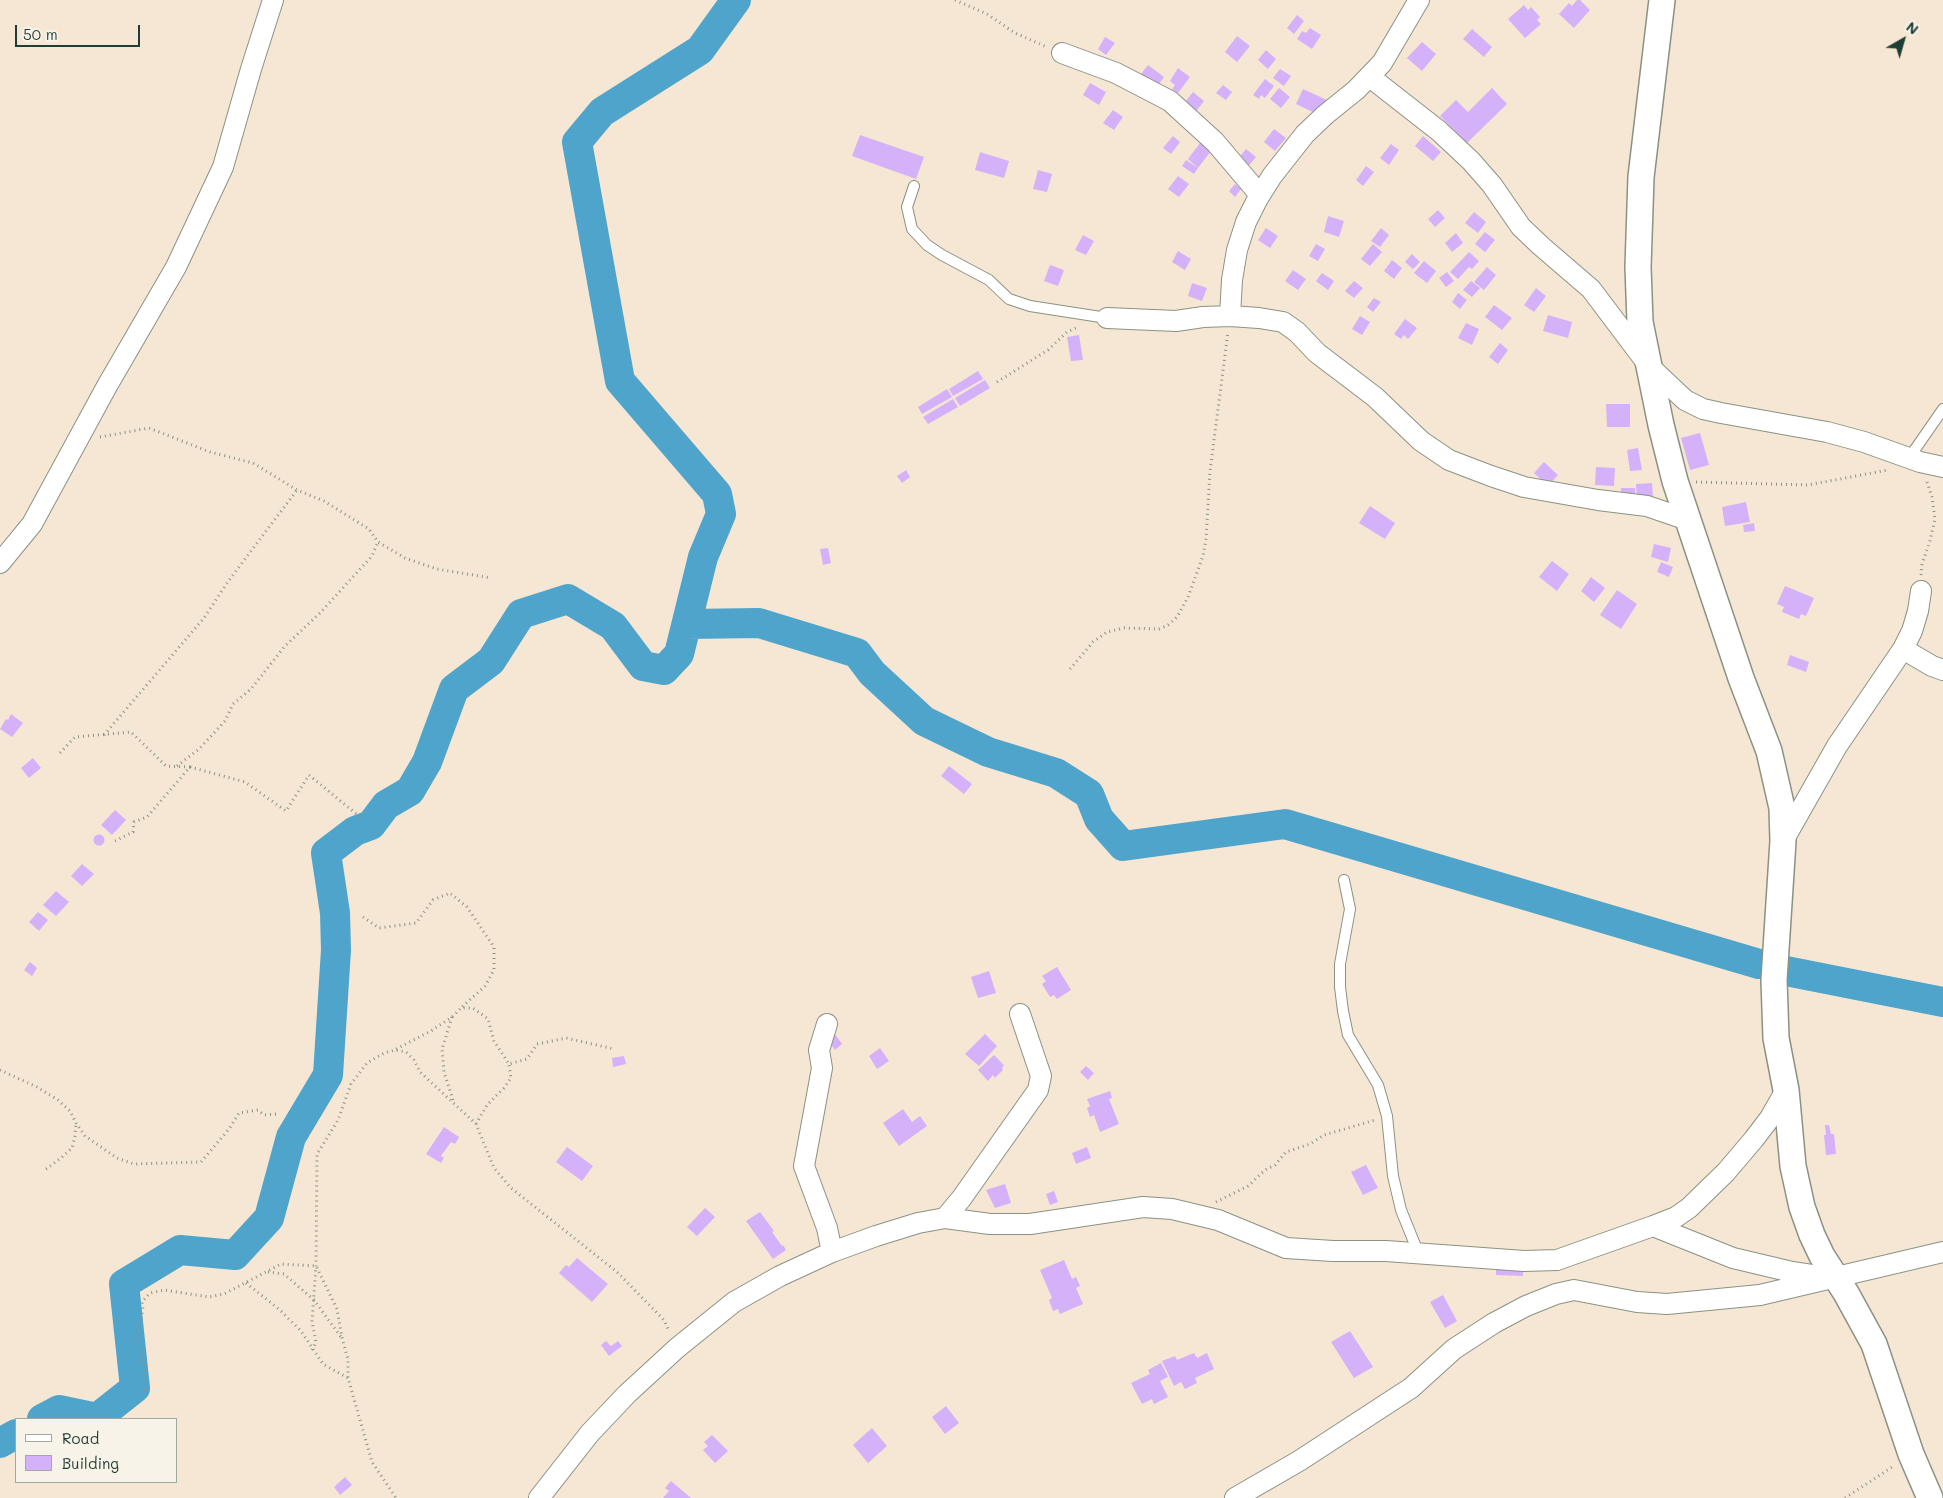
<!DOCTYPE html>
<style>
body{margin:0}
#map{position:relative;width:1943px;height:1498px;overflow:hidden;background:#f6e7d4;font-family:Mali,sans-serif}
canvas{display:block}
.legend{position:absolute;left:15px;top:1418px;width:162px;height:65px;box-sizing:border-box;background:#f7f3e8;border:1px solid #a1aaa0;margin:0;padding:6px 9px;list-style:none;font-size:15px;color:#1f3d34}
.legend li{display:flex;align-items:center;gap:10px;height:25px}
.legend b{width:25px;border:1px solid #a1aaa0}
.north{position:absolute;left:1878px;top:15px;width:50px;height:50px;-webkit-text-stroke:4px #f7f3e8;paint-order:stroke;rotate:38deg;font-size:14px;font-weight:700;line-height:20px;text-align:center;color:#1f3d34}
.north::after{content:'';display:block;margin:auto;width:18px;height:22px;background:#1f3d34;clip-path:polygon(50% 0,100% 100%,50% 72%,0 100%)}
.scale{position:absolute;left:15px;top:25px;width:125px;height:22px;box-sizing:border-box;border:2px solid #1f3d34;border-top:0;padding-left:6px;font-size:15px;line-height:18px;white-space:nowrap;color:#1f3d34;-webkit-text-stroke:4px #f7f3e8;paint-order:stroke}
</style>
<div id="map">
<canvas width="1943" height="1498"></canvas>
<ul class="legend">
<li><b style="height:6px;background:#fff"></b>Road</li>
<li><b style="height:14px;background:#d5b1f9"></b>Building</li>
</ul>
<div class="north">N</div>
<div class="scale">50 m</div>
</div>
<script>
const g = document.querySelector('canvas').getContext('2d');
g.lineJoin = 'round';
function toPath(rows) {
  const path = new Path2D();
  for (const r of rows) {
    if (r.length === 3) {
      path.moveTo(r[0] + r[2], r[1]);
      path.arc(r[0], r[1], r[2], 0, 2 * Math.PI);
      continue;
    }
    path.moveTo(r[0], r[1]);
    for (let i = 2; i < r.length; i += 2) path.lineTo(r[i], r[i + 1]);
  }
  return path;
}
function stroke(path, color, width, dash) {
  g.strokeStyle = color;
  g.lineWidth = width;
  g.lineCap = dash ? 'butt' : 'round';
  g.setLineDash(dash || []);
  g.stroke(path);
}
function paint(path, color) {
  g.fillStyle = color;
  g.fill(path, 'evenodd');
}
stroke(toPath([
 [687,624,759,623,857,653,872,673,924,721,988,752,1056,773,1089,794,1099,819,1123,846,1285,824,1759,964],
 [1786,971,1943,1002],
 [42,1419,59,1410,97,1418,135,1388,124,1284,180,1250,235,1255,269,1218,291,1137,328,1075,336,950,335,913,326,853,355,831,371,825,386,805,410,791,427,762,454,689,491,661,521,614,568,599,613,626,643,666,664,670,679,654,703,557,721,514,717,494,620,381,577,142,602,112,700,50,736,0],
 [0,1443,16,1434]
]), '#4fa4cb', 30);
paint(toPath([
 [1577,0,1580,0,1590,10,1574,28,1559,14,1569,3,1572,6],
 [1524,5,1528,10,1531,7,1540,17,1537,20,1541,24,1525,38,1508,19],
 [1297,15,1304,21,1294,34,1287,28],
 [1310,28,1321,35,1312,49,1297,39,1302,31,1306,33],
 [1472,29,1492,47,1484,57,1463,39],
 [1237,36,1250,46,1237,62,1225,52],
 [1105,37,1115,43,1106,55,1098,49],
 [1422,42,1436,54,1422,71,1407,58],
 [1266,50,1276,59,1268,69,1258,60],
 [1148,65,1164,77,1157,87,1141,74],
 [1178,68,1190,77,1178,93,1172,89,1175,85,1170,81],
 [1280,69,1291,76,1284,86,1273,78],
 [1265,79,1274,86,1265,98,1261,95,1259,99,1253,95],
 [1090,83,1106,92,1099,105,1083,95],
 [1223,85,1232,92,1226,100,1216,93],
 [1279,88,1290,97,1281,108,1270,99],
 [1492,88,1507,104,1467,143,1440,116,1456,100,1468,112],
 [1303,89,1327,100,1319,115,1296,104],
 [1193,92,1204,101,1194,114,1182,106],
 [1113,110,1123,117,1114,130,1103,123],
 [1274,129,1286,138,1275,151,1264,142],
 [860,135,924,157,916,179,852,156],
 [1173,136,1180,142,1171,154,1163,148],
 [1423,136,1441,152,1433,161,1415,146],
 [1200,143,1211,151,1198,168,1188,159],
 [1391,144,1399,150,1389,165,1380,158],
 [1246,149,1256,157,1246,169,1236,161],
 [980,152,1009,161,1004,178,975,170],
 [1186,160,1198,168,1194,174,1182,166],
 [1366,166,1374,172,1363,186,1356,180],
 [1038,170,1052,174,1047,192,1033,189],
 [1178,176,1189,184,1179,197,1168,189],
 [1235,184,1241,189,1235,197,1229,191],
 [1438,210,1445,218,1435,227,1428,219],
 [1474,212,1486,222,1478,233,1465,223],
 [1328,216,1344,221,1339,237,1324,232],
 [1266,228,1278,236,1270,248,1258,240],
 [1381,228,1389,235,1380,247,1371,241],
 [1485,232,1495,240,1485,252,1475,244],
 [1456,233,1463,243,1452,252,1445,243],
 [1083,235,1094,241,1086,255,1075,250],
 [1316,244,1325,249,1318,261,1309,256],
 [1373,244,1382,252,1370,266,1361,259],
 [1178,251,1191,259,1185,270,1172,262],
 [1469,252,1479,261,1472,269,1469,267,1458,279,1450,272],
 [1412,254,1420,262,1413,269,1405,262],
 [1392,260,1402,268,1394,279,1384,271],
 [1424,261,1436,271,1427,283,1414,273],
 [1050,265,1064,270,1058,286,1044,281],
 [1487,267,1496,275,1484,290,1474,282],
 [1293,270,1306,279,1298,290,1285,281],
 [1447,272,1454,281,1446,287,1439,278],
 [1322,273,1334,281,1328,290,1316,281],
 [1354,281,1363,288,1354,298,1345,291],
 [1471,281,1480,288,1472,297,1463,290],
 [1192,283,1207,288,1202,301,1188,296],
 [1536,288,1546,296,1534,312,1524,305],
 [1458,293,1467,300,1460,309,1452,302],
 [1374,298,1381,302,1373,312,1367,307],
 [1494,305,1512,318,1502,330,1485,317],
 [1548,315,1572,322,1568,338,1543,331],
 [1360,316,1370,322,1362,335,1352,329],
 [1405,319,1417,328,1408,339,1404,335,1401,339,1394,334],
 [1466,323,1479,329,1472,345,1458,338],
 [1079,335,1083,360,1071,361,1067,337],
 [1500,343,1508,350,1498,364,1489,357],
 [978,371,983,379,953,396,949,389],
 [985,380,990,388,960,406,955,398],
 [947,389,952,397,922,414,918,407],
 [953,399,958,407,928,424,923,417],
 [1606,404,1630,404,1630,427,1607,427],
 [1700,433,1709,465,1690,470,1681,438],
 [1638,448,1642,470,1630,471,1627,450],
 [1544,462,1558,475,1548,486,1534,473],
 [1596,467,1615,468,1614,486,1595,485],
 [906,470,910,477,902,483,897,476],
 [1652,483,1653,499,1637,500,1636,484],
 [1621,488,1635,488,1635,501,1621,500],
 [1746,502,1750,522,1725,526,1722,507],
 [1370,506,1395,523,1385,539,1359,523],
 [1754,523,1755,531,1744,532,1743,525],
 [1654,544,1671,548,1668,562,1651,557],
 [828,548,831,563,823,565,820,549],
 [1552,561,1569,574,1557,591,1539,577],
 [1661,562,1673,567,1669,577,1657,572],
 [1591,577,1605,588,1594,602,1581,591],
 [1785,586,1814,598,1806,616,1801,614,1799,619,1782,612,1784,607,1777,604],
 [1617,590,1637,604,1621,629,1600,615],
 [1790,655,1809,662,1806,672,1787,665],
 [11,714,23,723,12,737,0,729,6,719,8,720],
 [33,758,41,768,29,778,21,768],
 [949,766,972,784,964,794,941,776],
 [115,810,126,820,112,835,101,825],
 [99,840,5.5],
 [82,864,94,874,82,886,71,876],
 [56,891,69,902,56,916,43,905],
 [38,912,48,920,39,931,29,922],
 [30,962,37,968,32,976,24,970],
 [1057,967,1071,990,1057,999,1054,995,1050,997,1042,984,1046,981,1042,976],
 [989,971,996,993,978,998,971,977],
 [835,1034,842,1044,835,1050,827,1039],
 [985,1034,997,1046,979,1066,965,1054],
 [880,1048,889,1061,877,1069,869,1056],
 [994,1055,1004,1065,1002,1068,1003,1070,995,1078,993,1075,988,1081,978,1070],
 [624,1056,626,1064,613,1067,612,1058],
 [1086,1066,1094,1073,1088,1080,1080,1072],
 [1110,1091,1112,1098,1109,1099,1119,1124,1100,1132,1094,1115,1090,1117,1087,1108,1090,1106,1087,1099],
 [903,1109,912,1122,920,1116,927,1126,899,1146,883,1123],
 [1825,1125,1829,1125,1831,1134,1834,1134,1836,1154,1826,1155,1824,1135,1826,1135],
 [444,1127,459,1137,455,1144,451,1142,441,1156,444,1158,441,1163,426,1154],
 [567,1147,593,1166,582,1181,556,1162],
 [1087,1147,1091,1158,1076,1164,1072,1153],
 [1366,1165,1378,1188,1363,1195,1351,1172],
 [1005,1184,1011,1203,995,1208,986,1190],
 [1054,1191,1058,1202,1050,1205,1046,1194],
 [705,1208,715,1217,697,1236,687,1227],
 [760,1212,774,1231,772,1232,782,1246,783,1245,786,1250,773,1259,746,1221],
 [577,1258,608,1284,592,1302,559,1273,566,1265,569,1267],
 [1064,1260,1072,1279,1076,1277,1080,1286,1076,1288,1083,1304,1060,1314,1058,1309,1053,1311,1049,1300,1052,1298,1040,1270],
 [1496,1268,1523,1269,1523,1276,1496,1275],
 [1443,1295,1457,1321,1445,1328,1430,1302],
 [1350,1331,1373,1367,1354,1378,1331,1342],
 [606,1341,611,1346,618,1341,622,1346,609,1356,601,1345],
 [1194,1353,1197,1358,1207,1353,1214,1369,1195,1378,1197,1383,1185,1389,1181,1382,1174,1386,1162,1361,1175,1356,1177,1360],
 [1161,1363,1168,1377,1160,1381,1168,1397,1154,1404,1152,1399,1142,1404,1131,1383,1150,1374,1148,1370],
 [946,1406,959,1423,945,1434,932,1417],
 [872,1428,887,1446,868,1463,853,1445],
 [712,1435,728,1451,715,1463,703,1450,708,1446,704,1442],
 [345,1477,352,1485,340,1495,334,1487],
 [671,1481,691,1498,663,1498,669,1491,665,1488]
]), '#d5b1f9');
const service = toPath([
 [914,186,907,207,912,229,927,245,942,255,989,280,1009,299,1030,306,1107,318],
 [1909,458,1943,409],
 [1344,880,1350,909,1340,964,1340,987,1343,1011,1348,1035,1378,1085,1387,1116,1393,1176,1401,1210,1418,1252]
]);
const minor = toPath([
 [1062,53,1116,73,1170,101,1215,142,1260,195],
 [1370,77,1439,131,1471,161,1492,185,1521,227,1541,246,1591,289,1649,366,1685,400,1703,409,1721,413,1827,432,1864,442,1920,462,1943,467],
 [1230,316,1232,280,1237,250,1246,222,1257,200,1272,176,1305,134,1325,115,1356,90,1382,63,1419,0],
 [1107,318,1176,321,1203,317,1230,316,1259,318,1283,322,1297,332,1317,353,1375,397,1421,441,1449,460,1491,476,1524,487,1598,500,1647,506,1688,520],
 [0,563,32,524,107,386,176,267,223,167,251,69,273,0],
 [1903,649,1932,666,1943,670],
 [1783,841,1837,746,1903,649,1912,631,1918,611,1921,591],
 [827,1024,819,1050,822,1068,804,1166,827,1228,832,1252],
 [945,1218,961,1199,1038,1090,1041,1076,1020,1014],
 [1653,1226,1733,1258,1792,1272,1825,1277],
 [539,1498,590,1433,627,1394,677,1348,734,1302,780,1276,832,1252,876,1236,918,1223,945,1218,990,1224,1030,1224,1143,1207,1172,1209,1218,1220,1286,1248,1333,1251,1386,1251,1524,1261,1557,1260,1653,1226,1676,1217,1689,1208,1726,1172,1754,1139,1770,1118,1786,1090],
 [1235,1498,1299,1461,1411,1388,1454,1349,1494,1323,1526,1306,1556,1294,1574,1290,1637,1302,1667,1304,1760,1295,1943,1252]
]);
const tertiary = toPath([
 [1662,0,1641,177,1638,267,1640,322,1661,425,1675,481,1741,678,1769,751,1782,808,1783,841,1774,980,1776,1038,1786,1090,1793,1166,1802,1207,1812,1235,1822,1256,1846,1293,1874,1344,1911,1454,1930,1498]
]);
stroke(service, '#8a9284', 12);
stroke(minor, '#8a9284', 22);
stroke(tertiary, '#8a9284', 28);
stroke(toPath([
 [955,0,987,14,1015,33,1047,47],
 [997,382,1048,350,1067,332,1078,327],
 [100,437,149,428,210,452,253,463,297,490,324,501,369,529,378,542,405,558,437,569,491,578],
 [1696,482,1808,485,1888,470],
 [1921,575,1922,564,1930,541,1935,519,1932,497,1927,482],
 [1070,669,1093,642,1107,632,1124,628,1159,629,1168,625,1177,617,1188,597,1203,556,1206,539,1210,471,1228,332],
 [104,735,204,618,227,583,297,490],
 [60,753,75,737,131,732,166,766,190,767,147,817,134,822,133,832,113,842],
 [177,766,199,749,225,721,233,704,251,689,285,646,320,613,372,556,378,542],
 [190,767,245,782,286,811,309,775,360,817],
 [363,917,379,928,416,923,433,900,450,893,467,907,494,947,494,970,485,986,462,1007],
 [452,1017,442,1049,444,1072,454,1103],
 [396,1049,431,1031,452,1017,461,1008,473,1008,488,1019,494,1041,509,1064,527,1059,537,1044,566,1038,614,1049],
 [0,1070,37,1087,58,1100,70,1111,76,1123,85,1136,117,1158,134,1164,201,1162,229,1129,239,1113,258,1110,264,1115,277,1114],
 [476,1124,487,1105,504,1088,511,1078,509,1064],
 [46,1169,61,1158,72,1148,75,1136,76,1124],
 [1216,1202,1248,1186,1265,1170,1275,1165,1286,1152,1310,1144,1324,1135,1375,1120],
 [268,1272,284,1274,314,1300,341,1337],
 [246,1283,280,1310,301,1331,323,1364,348,1378],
 [312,1350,316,1342,312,1322,316,1266,317,1154,338,1120,351,1084,367,1063,384,1053,395,1050,406,1052,414,1060,420,1072,476,1124,494,1168,511,1188,617,1272,664,1320,669,1331],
 [145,1391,146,1367,136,1340,143,1310,142,1302,150,1293,164,1290,209,1297,224,1294,281,1264,316,1266,337,1309,342,1338,348,1359,348,1378,372,1462,396,1498],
 [1845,1498,1895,1465]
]), '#8a9284', 3, [1, 4]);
stroke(service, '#fff', 10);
stroke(minor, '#fff', 20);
stroke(tertiary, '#fff', 25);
</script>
